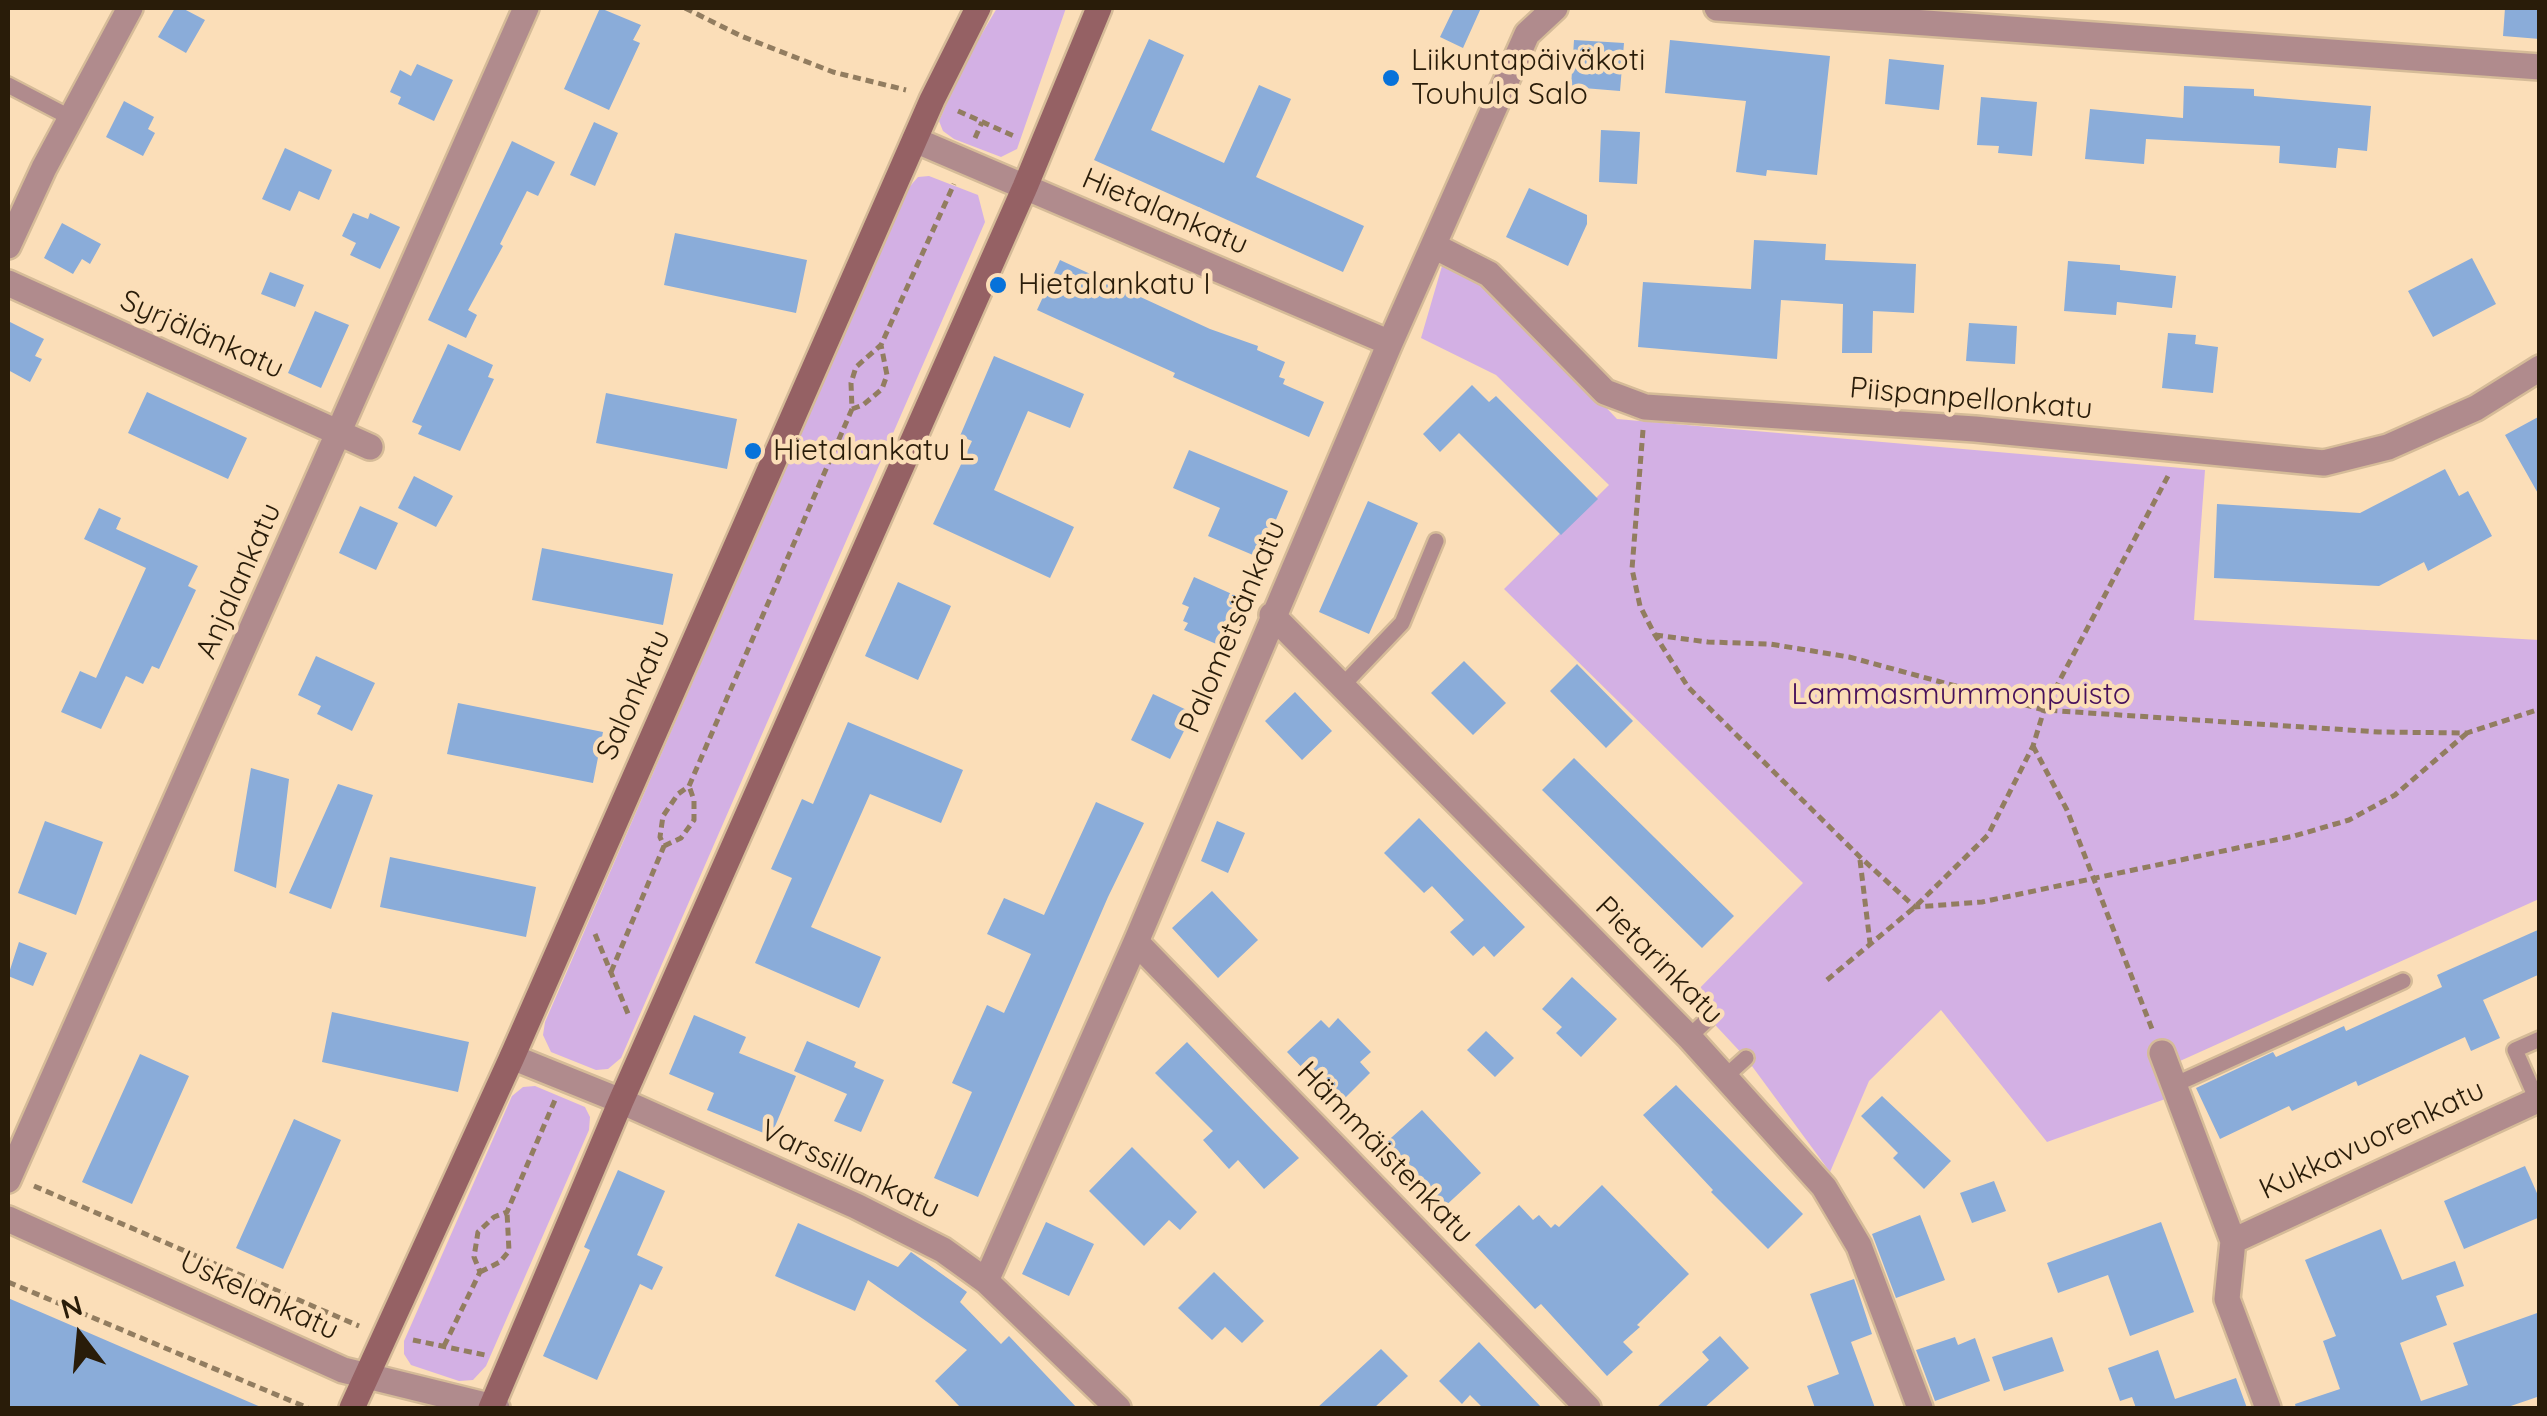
<!DOCTYPE html>
<meta charset="utf-8">
<style>
body{margin:0}
#map{position:relative;width:2547px;height:1416px;overflow:hidden;background:#fbdeb8;font-family:Quicksand,sans-serif}
canvas{display:block}
.frame{position:absolute;inset:0;border:10px solid #291c09;pointer-events:none}
.north{position:absolute;left:30px;top:1286px;width:100px;height:100px;-webkit-text-stroke:8px #fbdeb8;paint-order:stroke;rotate:344deg;font-size:28px;font-weight:700;line-height:40px;text-align:center;color:#291c09}
.north::after{content:'';display:block;margin:auto;width:35px;height:45px;background:#291c09;clip-path:polygon(50% 0,100% 100%,50% 72%,0 100%)}
</style>
<div id="map">
<canvas width="2547" height="1416"></canvas>
<div class="frame"></div>
<div class="north">N</div>
</div>
<script>
const g = document.querySelector('canvas').getContext('2d');
g.lineJoin = 'round';
function paint(path, color) {
  g.fillStyle = color;
  g.fill(path, 'evenodd');
}
function toPath(rows) {
  const path = new Path2D();
  for (const r of rows) {
    path.moveTo(r[0], r[1]);
    for (let i = 2; i < r.length; i += 2) path.lineTo(r[i], r[i + 1]);
  }
  return path;
}
function stroke(path, color, width, dash) {
  g.strokeStyle = color;
  g.lineWidth = width;
  g.lineCap = dash ? 'butt' : 'round';
  g.setLineDash(dash || []);
  g.stroke(path);
}
function drawText(font, color, halo, rows, align = 'center') {
  g.font = font + ' Quicksand,sans-serif';
  g.lineWidth = 9;
  g.setLineDash([]);
  g.textBaseline = 'middle';
  g.strokeStyle = halo;
  g.fillStyle = color;
  for (const [text, x, y, turn = 0] of rows) {
    g.save();
    g.translate(x, y);
    g.rotate((+turn || 0) * Math.PI / 180);
    g.textAlign = isNaN(turn) ? turn : align;
    if (halo) g.strokeText(text, 0, 0);
    g.fillText(text, 0, 0);
    g.restore();
  }
}
paint(toPath([
 [997,8,1066,8,1017,149,1001,157,954,139,943,131,939,121,964,64],
 [929,176,978,195,985,222,621,1058,608,1069,596,1070,551,1052,543,1035,545,1022,905,192,918,177],
 [1442,266,1484,279,1617,419,2205,470,2194,620,2539,640,2539,899,2180,1061,2190,1090,2047,1142,1941,1010,1869,1081,1830,1172,1746,1058,1690,998,1803,883,1504,589,1609,485,1496,375,1421,338],
 [535,1086,585,1107,590,1117,589,1130,486,1366,473,1380,459,1381,411,1365,404,1354,404,1341,512,1096,523,1087]
]), '#d3b0e4');
paint(toPath([
 [175,8,182,8,205,20,186,53,158,37],
 [600,8,641,25,633,40,640,43,609,110,564,89],
 [1454,8,1481,8,1463,48,1440,37],
 [2505,8,2540,8,2540,39,2503,36],
 [1149,39,1184,55,1151,130,1224,163,1259,85,1291,99,1256,177,1364,226,1343,272,1094,160],
 [1574,40,1624,43,1620,91,1571,87],
 [1670,40,1830,56,1817,175,1767,170,1766,176,1736,172,1746,101,1665,93],
 [1889,59,1944,65,1939,110,1885,104],
 [417,64,453,80,434,121,398,104,401,97,390,92,400,70,411,76],
 [2184,86,2254,89,2254,96,2371,106,2367,151,2338,148,2336,168,2279,163,2280,146,2146,139,2144,164,2085,159,2090,109,2183,118],
 [1981,97,2037,102,2032,156,1998,153,1999,146,1977,145],
 [124,101,154,117,148,129,155,133,143,156,106,137],
 [594,122,618,133,595,186,570,175],
 [1601,130,1640,132,1637,184,1599,182],
 [512,141,555,162,538,196,527,191,500,244,503,246,468,310,477,315,466,338,428,320],
 [285,148,332,170,319,200,299,191,290,211,262,199],
 [1529,188,1587,215,1587,224,1568,266,1506,237],
 [353,213,368,219,370,213,400,227,380,269,350,255,356,243,342,236],
 [62,223,101,244,90,264,82,259,73,274,44,258],
 [675,233,807,260,796,313,664,285],
 [1754,240,1826,244,1825,260,1916,264,1914,313,1873,311,1872,353,1842,353,1843,304,1781,300,1777,359,1638,347,1643,282,1751,289],
 [2472,258,2496,304,2433,337,2408,291],
 [1060,260,1210,329,1258,346,1257,350,1285,362,1279,377,1285,379,1283,384,1324,402,1309,437,1173,377,1175,373,1037,310],
 [2068,261,2120,265,2120,270,2176,276,2172,308,2117,302,2116,315,2064,311],
 [270,272,304,285,295,307,261,294],
 [315,311,349,325,321,388,288,373],
 [8,321,44,339,35,356,42,359,30,382,8,370],
 [1969,323,2017,326,2015,364,1966,361],
 [2168,333,2196,335,2195,344,2218,347,2213,393,2162,388],
 [448,344,493,365,488,377,494,379,460,451,418,434,422,426,412,422],
 [994,356,1084,394,1070,428,1028,411,994,490,1074,527,1050,578,933,524,972,441,960,436],
 [1472,385,1489,402,1496,396,1598,499,1561,535,1459,433,1440,452,1423,434],
 [147,392,247,438,228,479,128,433],
 [606,393,737,419,727,469,596,443],
 [2540,416,2540,497,2505,435],
 [1189,450,1288,491,1260,558,1208,536,1220,508,1173,488],
 [2445,469,2459,496,2468,491,2492,536,2428,571,2424,562,2379,586,2214,578,2217,504,2360,513],
 [414,476,453,496,436,527,398,508],
 [1368,501,1418,523,1369,634,1319,612],
 [360,506,398,523,376,570,339,553],
 [99,508,121,518,116,529,198,566,188,586,196,590,159,669,152,666,143,684,126,676,101,729,61,712,80,671,96,678,146,568,84,539],
 [542,548,673,574,663,625,532,600],
 [1194,577,1243,599,1221,646,1184,630,1188,623,1183,621,1189,607,1182,604],
 [898,582,951,606,918,680,865,656],
 [316,656,375,683,352,731,317,714,321,706,298,695],
 [1464,661,1506,703,1473,735,1431,693],
 [1577,664,1633,721,1606,748,1550,691],
 [1295,692,1332,731,1302,760,1265,721],
 [1153,694,1193,713,1170,759,1131,740],
 [458,703,603,732,593,783,447,754],
 [848,722,963,770,941,823,870,794,811,927,881,957,859,1008,755,963,792,878,771,869,802,799,813,804],
 [1574,758,1734,916,1702,948,1542,790],
 [251,768,289,779,276,888,234,871],
 [338,784,373,795,331,909,289,893],
 [1096,802,1144,823,1108,897,978,1197,934,1178,972,1092,952,1083,987,1005,1004,1013,1031,954,987,934,1004,898,1044,915],
 [1419,818,1525,927,1494,957,1484,946,1473,956,1450,932,1464,920,1432,886,1424,893,1384,853],
 [45,821,103,842,76,915,18,893],
 [1217,821,1245,833,1228,873,1201,861],
 [390,857,536,887,526,937,380,907],
 [1212,891,1258,940,1218,978,1172,928],
 [2540,929,2540,974,2483,1000,2500,1038,2471,1051,2465,1037,2358,1086,2356,1081,2292,1111,2289,1106,2220,1139,2196,1088,2273,1052,2276,1057,2344,1026,2346,1031,2442,987,2437,975],
 [19,942,47,953,33,986,8,976],
 [1572,977,1617,1019,1581,1057,1556,1033,1562,1027,1542,1009],
 [332,1012,469,1042,458,1092,322,1062],
 [694,1015,746,1037,739,1053,796,1076,771,1136,707,1110,714,1093,669,1074],
 [1338,1018,1371,1052,1360,1062,1370,1073,1338,1105,1287,1052,1321,1020,1329,1028],
 [1486,1031,1514,1058,1495,1077,1467,1050],
 [807,1041,856,1062,854,1067,884,1080,861,1132,834,1121,847,1094,794,1071],
 [1187,1042,1299,1158,1264,1189,1238,1160,1229,1169,1203,1140,1213,1131,1155,1073],
 [140,1054,189,1076,132,1204,82,1182],
 [1676,1085,1803,1214,1768,1249,1711,1192,1713,1190,1643,1115],
 [1882,1096,1951,1161,1924,1189,1893,1158,1898,1153,1861,1116],
 [1422,1110,1481,1173,1441,1210,1382,1146],
 [294,1119,341,1140,283,1269,236,1248],
 [1132,1147,1197,1212,1180,1230,1169,1220,1144,1246,1089,1191],
 [2525,1166,2540,1200,2540,1217,2464,1249,2444,1201],
 [618,1170,665,1191,637,1255,663,1267,652,1290,640,1284,597,1380,543,1356,590,1250,584,1247],
 [1994,1181,2006,1211,1972,1223,1960,1193],
 [1602,1185,1689,1274,1637,1325,1640,1327,1623,1342,1633,1352,1607,1376,1541,1304,1535,1309,1475,1245,1519,1205,1533,1220,1539,1215,1551,1228,1555,1224,1559,1227],
 [1920,1215,1945,1280,1896,1298,1872,1234],
 [1046,1222,1094,1244,1069,1296,1022,1274],
 [2161,1222,2194,1312,2130,1336,2108,1275,2058,1293,2047,1263],
 [798,1223,898,1267,911,1252,967,1292,960,1302,1001,1344,1009,1336,1077,1408,961,1408,935,1381,967,1350,868,1280,855,1311,775,1276],
 [2381,1229,2402,1280,2455,1261,2464,1286,2436,1296,2447,1325,2400,1343,2421,1401,2468,1385,2453,1343,2540,1312,2540,1396,2505,1408,2296,1408,2295,1404,2340,1389,2323,1341,2336,1336,2305,1260],
 [1214,1272,1264,1321,1242,1343,1225,1327,1212,1340,1178,1308],
 [1854,1279,1872,1334,1851,1342,1875,1408,1815,1408,1807,1386,1839,1374,1810,1294],
 [8,1298,263,1408,8,1408],
 [1720,1336,1749,1368,1704,1408,1656,1408,1709,1360,1702,1352],
 [1955,1337,1958,1345,1975,1338,1990,1381,1935,1401,1916,1350],
 [2052,1337,2064,1371,2004,1391,1992,1357],
 [1479,1342,1542,1408,1483,1408,1470,1395,1462,1404,1439,1381],
 [1381,1349,1408,1376,1374,1408,1317,1408],
 [2158,1350,2175,1399,2236,1378,2247,1408,2136,1408,2132,1397,2120,1401,2108,1368]
]), '#8aacd9');
const lane = toPath([
 [8,85,71,118],
 [1342,686,1402,623,1436,541],
 [1689,1037,1708,1019],
 [1726,1076,1746,1058],
 [2174,1085,2403,981],
 [2537,1100,2515,1050,2540,1039]
]);
const street = toPath([
 [1717,8,2540,67],
 [915,140,1390,343],
 [8,246,44,168,130,8],
 [1434,246,1489,274,1605,392,1645,407,1975,429,2324,463,2388,447,2476,408,2540,368],
 [8,283,370,447],
 [1272,615,1689,1037,1824,1187,1859,1246,1920,1408],
 [1136,942,1588,1408],
 [2162,1053,2233,1241,2227,1299,2268,1408],
 [512,1057,621,1101,856,1206,943,1250,986,1281,1118,1408],
 [8,1180,526,8],
 [8,1219,343,1370,497,1408],
 [2233,1241,2540,1099],
 [986,1281,1136,942,1390,343,1527,34,1555,8]
]);
const secondary = toPath([
 [352,1408,512,1057,932,100,978,8],
 [491,1408,621,1101,1025,187,1099,8]
]);
stroke(lane, '#d5bb98', 20);
stroke(street, '#d5bb98', 30);
stroke(secondary, '#d5bb98', 30);
stroke(toPath([
 [685,8,741,36,833,72,906,90],
 [958,111,1016,137],
 [975,138,982,122],
 [852,409,863,405,882,389,887,375,881,345],
 [1643,430,1632,569,1640,606,1655,635,1688,687,1860,857,1915,907,1982,902,2294,836,2349,820,2395,795,2467,733],
 [1655,635,1708,642,1770,644,1849,657,2044,710,2379,732,2467,733,2540,709],
 [2033,746,2067,810,2152,1029],
 [664,846,681,838,694,820,694,800,689,786],
 [1860,860,1870,943],
 [595,934,629,1016],
 [611,972,664,846,660,837,663,816,678,794,689,786,852,409,851,383,856,367,881,345,954,184],
 [1827,980,1915,907,1988,835,2033,746,2044,710,2168,476],
 [34,1186,359,1326],
 [480,1272,500,1262,509,1251,507,1212],
 [8,1282,308,1408],
 [413,1340,485,1355],
 [444,1346,480,1272,474,1257,478,1232,494,1217,507,1212,555,1100]
]), '#927d60', 5, [8, 5]);
stroke(lane, '#b08b8d', 15);
stroke(street, '#b08b8d', 25);
stroke(secondary, '#956164', 25);
for (const [x, y, r, color] of [
 [1391,78,10,"#0772da"],
 [998,285,10,"#0772da"],
 [753,451,10,"#0772da"]
]) {
  const dot = new Path2D();
  dot.arc(x, y, r, 0, 2 * Math.PI);
  g.fillStyle = color;
  g.fill(dot);
  stroke(dot, '#fbdeb8', 4);
}
drawText('30px', '#291c09', '#fbdeb8', [
 ["Liikuntapäiväkoti",1411,61],
 ["Touhula Salo",1411,95],
 ["Hietalankatu I",1018,285],
 ["Hietalankatu L",773,451]
], 'left');
drawText('30px', '#291c09', '#fbdeb8', [
 ["Hietalankatu",1165,212,23],
 ["Syrjälänkatu",202,335,24],
 ["Piispanpellonkatu",1971,399,5],
 ["Anjalankatu",239,581,-66],
 ["Palometsänkatu",1233,627,-67],
 ["Salonkatu",634,695,-66],
 ["Pietarinkatu",1659,961,45],
 ["Kukkavuorenkatu",2372,1140,-25],
 ["Hämmäistenkatu",1385,1153,46],
 ["Varssillankatu",850,1170,25],
 ["Uskelankatu",259,1296,25]
]);
drawText('30px', '#47105b', '#fbdeb8', [
 ["Lammasmummonpuisto",1961,695]
]);
</script>
